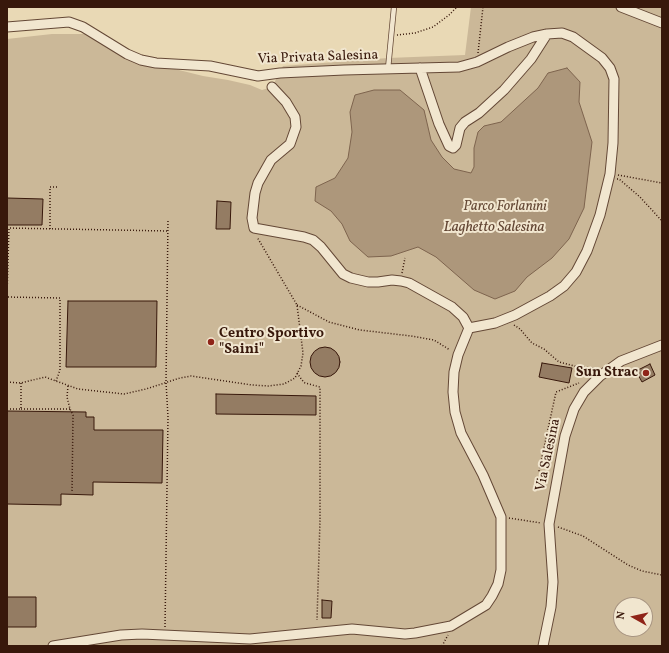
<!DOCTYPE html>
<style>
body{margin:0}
#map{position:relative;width:669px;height:653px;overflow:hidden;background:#e9d9b5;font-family:Vollkorn,serif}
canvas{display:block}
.frame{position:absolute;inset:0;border:8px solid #38180b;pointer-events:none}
.north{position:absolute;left:613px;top:597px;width:40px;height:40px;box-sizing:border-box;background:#f1e6cf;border:1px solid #a79481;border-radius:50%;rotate:278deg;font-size:11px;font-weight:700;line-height:16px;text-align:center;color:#38180b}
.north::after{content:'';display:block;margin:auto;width:14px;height:18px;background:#8f2418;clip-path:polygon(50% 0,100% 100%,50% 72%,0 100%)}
</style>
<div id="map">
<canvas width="669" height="653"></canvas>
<div class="frame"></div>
<div class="north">N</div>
</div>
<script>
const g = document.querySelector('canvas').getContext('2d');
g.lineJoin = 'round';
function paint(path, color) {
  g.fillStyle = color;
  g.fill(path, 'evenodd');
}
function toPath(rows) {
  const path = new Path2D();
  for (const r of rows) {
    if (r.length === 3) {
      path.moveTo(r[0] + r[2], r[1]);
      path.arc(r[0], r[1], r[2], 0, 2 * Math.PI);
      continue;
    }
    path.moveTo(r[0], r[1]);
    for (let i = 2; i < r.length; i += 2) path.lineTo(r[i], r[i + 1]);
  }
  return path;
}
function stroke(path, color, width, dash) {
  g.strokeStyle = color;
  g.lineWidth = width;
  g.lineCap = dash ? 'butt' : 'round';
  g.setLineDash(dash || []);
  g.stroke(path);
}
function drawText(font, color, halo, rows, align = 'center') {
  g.font = font + ' Vollkorn,serif';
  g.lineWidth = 4;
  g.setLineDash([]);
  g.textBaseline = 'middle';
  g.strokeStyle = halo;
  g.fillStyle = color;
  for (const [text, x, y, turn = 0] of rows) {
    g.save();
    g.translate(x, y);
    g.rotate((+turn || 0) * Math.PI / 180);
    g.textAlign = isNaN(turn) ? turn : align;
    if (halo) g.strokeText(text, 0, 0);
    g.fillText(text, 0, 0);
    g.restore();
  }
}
paint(toPath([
 [471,7,662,7,662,646,7,646,7,39,52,34,94,34,159,65,203,76,228,80,250,85,262,90,272,87,283,66,388,58,465,55],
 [621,605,645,605,645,629,621,629]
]), '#cbb898');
const water = toPath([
 [567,68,580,82,579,102,592,142,584,208,569,239,552,258,527,277,515,291,495,299,474,290,436,257,418,247,391,256,368,257,350,241,342,224,331,211,315,201,316,187,335,178,348,158,352,132,350,112,355,95,374,90,400,90,424,110,431,140,442,157,454,169,471,173,474,167,474,148,478,132,484,126,501,122,538,88,548,73,567,68]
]);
paint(water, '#ad977b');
stroke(water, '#7e644e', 1);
const building = toPath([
 [7,198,43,199,42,225,7,225,7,198],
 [217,201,231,202,230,229,216,229,217,201],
 [68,301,157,301,156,367,66,367,68,301],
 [325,362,15],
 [542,363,572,368,569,383,539,377,542,363],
 [650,364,655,375,642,382,636,371,650,364],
 [216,394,316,396,316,415,216,414,216,394],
 [7,411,86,412,86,417,94,417,94,430,163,430,162,483,93,482,93,495,61,494,61,505,7,504,7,411],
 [7,597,36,597,36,627,7,627,7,597],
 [322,600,332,601,331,618,322,618,322,600]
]);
paint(building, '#947c63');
stroke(building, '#38180b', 1);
const lane = toPath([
 [388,69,394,7]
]);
const street = toPath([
 [621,7,662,23],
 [7,27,69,22,83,27,127,54,141,60,156,63,210,66,258,76,280,73,344,70,459,67,477,62,508,47,533,37,547,34,562,33,573,37,602,58,610,68,614,79,613,143,610,174,600,215,587,251,576,272,564,286,550,296,515,315,495,323,469,328],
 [420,68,439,124,449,146,453,148,456,145,460,128,465,122,479,113,504,90,531,59,547,34],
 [53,646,121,635,142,634,250,639,352,629,405,634,415,633,451,626,486,605,492,596,498,584,501,570,501,517,483,475,461,433,455,412,453,392,454,372,458,355,469,328,463,317,452,307,409,283,401,281,392,280,378,282,368,282,351,278,343,274,321,247,313,240,304,237,254,228,252,218,255,193,258,183,271,160,290,144,296,127,295,117,286,102,272,87],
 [543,646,551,607,553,582,549,524,565,436,574,409,584,392,600,376,621,361,662,345]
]);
stroke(lane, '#644836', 6);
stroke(street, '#644836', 11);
stroke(toPath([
 [397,35,415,33,433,27,449,15,457,7],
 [478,53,483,7],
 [618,175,662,183],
 [617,179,619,179,640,197,662,221],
 [7,228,168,231],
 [50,229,50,187,57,187],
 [402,273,405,258],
 [7,296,9,228],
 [297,305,329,322,360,330,411,336,434,340,450,350],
 [7,308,7,297,60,298,60,370,56,381],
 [514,325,520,329,532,343,544,349,559,362,578,367,596,368],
 [297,373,302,380,305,383,320,387,320,520,317,620],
 [7,382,21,383,45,377,78,389,124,394,146,389,180,378,191,376,252,385,268,386,284,384,295,378,301,366,303,353,297,305,257,237],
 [68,386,67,397,70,409,73,415,72,492],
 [7,409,21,409,21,383],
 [21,409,70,409],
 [547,480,539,471,556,392,579,383],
 [509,518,541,523],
 [558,527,583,536,628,565,642,571,662,575],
 [165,627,168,417,166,382,168,219],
 [442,646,448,635]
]), '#38180b', 1.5, [1, 2]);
stroke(lane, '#f1e6cf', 4.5);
stroke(street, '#f1e6cf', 9);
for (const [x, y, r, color] of [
 [211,342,4,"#8f2418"],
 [646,373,4,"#8f2418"]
]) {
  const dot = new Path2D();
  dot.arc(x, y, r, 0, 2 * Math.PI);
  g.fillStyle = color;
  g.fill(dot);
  stroke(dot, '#f1e6cf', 1.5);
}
drawText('14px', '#38180b', '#f1e6cf', [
 ["Via Privata Salesina",318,58,-2],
 ["Via Salesina",549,455,-78]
]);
drawText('italic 14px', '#644835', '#f1e6cf', [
 ["Parco Forlanini",505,207]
]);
drawText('bold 14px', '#38180b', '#f1e6cf', [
 ["Centro Sportivo",219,334],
 ["\"Saini\"",219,350],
 ["Sun Strac",638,373,"right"]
], 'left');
drawText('italic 15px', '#614432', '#f1e6cf', [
 ["Laghetto Salesina",494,228]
]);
</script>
